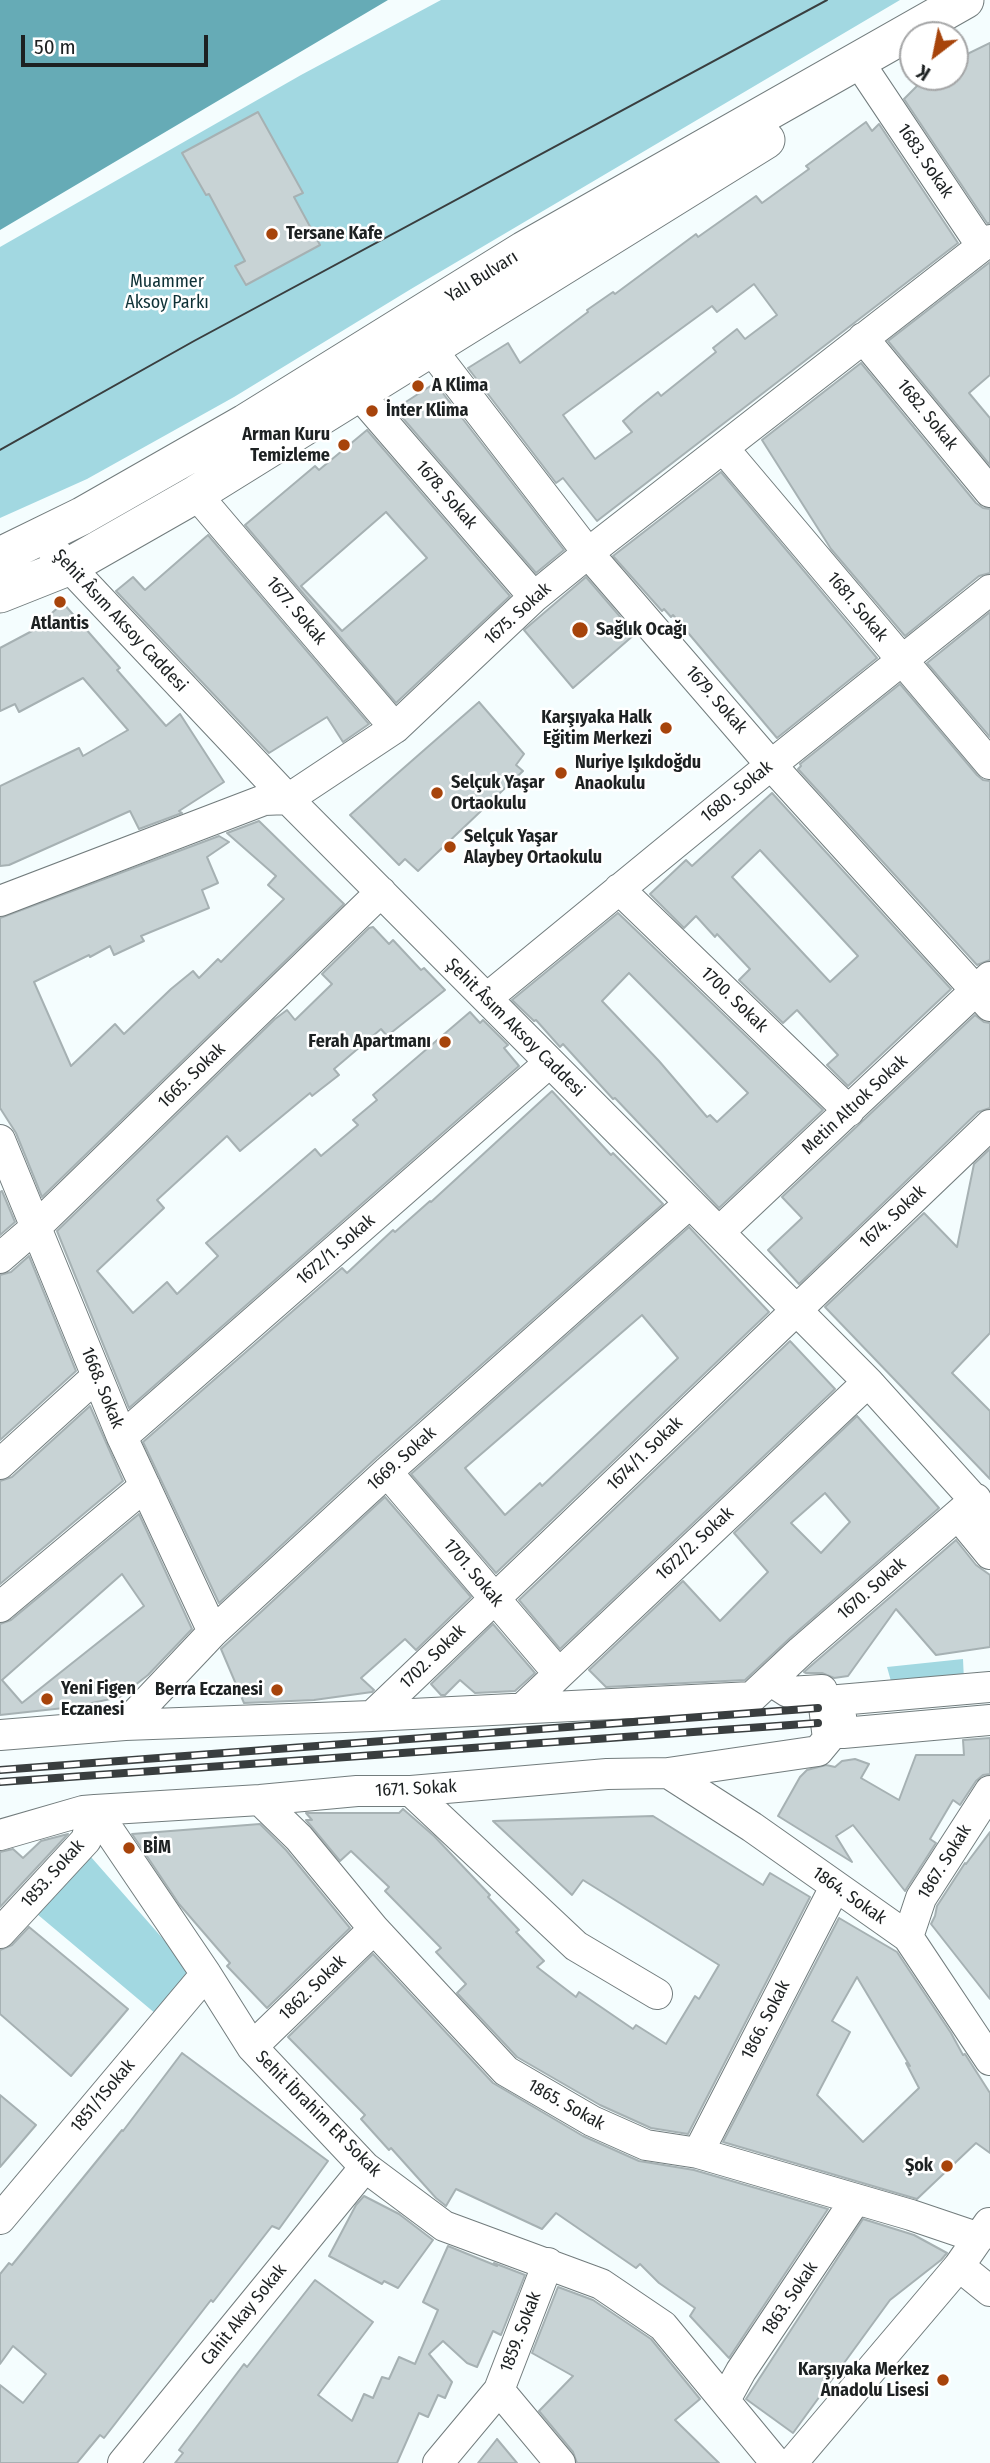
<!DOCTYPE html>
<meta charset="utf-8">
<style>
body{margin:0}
#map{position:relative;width:990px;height:2463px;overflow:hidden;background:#f4fdfe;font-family:"Fira Sans Condensed",sans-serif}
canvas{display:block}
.north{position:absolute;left:899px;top:21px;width:70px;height:70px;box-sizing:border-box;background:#fff;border:2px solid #a5a6a7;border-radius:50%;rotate:212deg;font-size:19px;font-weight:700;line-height:28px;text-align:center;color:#1d2122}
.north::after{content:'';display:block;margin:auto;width:24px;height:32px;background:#a7440b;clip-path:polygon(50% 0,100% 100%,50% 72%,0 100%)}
.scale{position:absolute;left:21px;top:35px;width:187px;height:32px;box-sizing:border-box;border:4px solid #1d2122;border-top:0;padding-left:9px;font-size:21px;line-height:24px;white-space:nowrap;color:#1d2122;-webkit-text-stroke:5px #fff;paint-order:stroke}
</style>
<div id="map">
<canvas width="990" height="2463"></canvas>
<div class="north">K</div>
<div class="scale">50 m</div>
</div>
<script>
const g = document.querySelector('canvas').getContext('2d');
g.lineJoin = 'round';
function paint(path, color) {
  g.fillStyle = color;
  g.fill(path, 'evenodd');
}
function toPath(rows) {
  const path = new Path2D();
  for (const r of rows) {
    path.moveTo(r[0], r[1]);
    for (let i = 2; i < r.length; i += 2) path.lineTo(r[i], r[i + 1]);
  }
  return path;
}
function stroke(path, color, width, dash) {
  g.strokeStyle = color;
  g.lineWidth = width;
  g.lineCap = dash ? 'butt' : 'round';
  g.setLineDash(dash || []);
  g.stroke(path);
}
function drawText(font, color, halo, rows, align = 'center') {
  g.font = font + ' "Fira Sans Condensed",sans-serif';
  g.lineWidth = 5;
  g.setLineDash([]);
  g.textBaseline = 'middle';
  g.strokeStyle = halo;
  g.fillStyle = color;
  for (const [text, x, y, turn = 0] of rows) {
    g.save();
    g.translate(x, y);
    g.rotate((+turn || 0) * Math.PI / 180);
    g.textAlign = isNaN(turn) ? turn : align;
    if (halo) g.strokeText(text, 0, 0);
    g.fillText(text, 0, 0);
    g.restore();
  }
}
paint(toPath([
 [441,0,900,0,411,289,234,397,87,479,0,518,0,247,301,75],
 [963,1659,964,1681,894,1692,887,1667],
 [91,1857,193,1973,156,2014,37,1914]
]), '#a2d8e1');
paint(toPath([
 [0,0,388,0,0,230]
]), '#66abb6');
const building = toPath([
 [990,43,990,223,987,223,904,99,926,77,955,77,955,60,990,43],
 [258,112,303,193,294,197,320,245,246,285,235,266,245,261,209,194,206,195,182,153,258,112],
 [866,122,872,131,879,124,958,243,597,521,563,478,556,483,468,368,508,343,520,363,588,312,587,310,613,292,615,294,696,234,698,237,756,196,762,203,809,169,806,166,866,122],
 [754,284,777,315,745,339,737,329,713,348,716,352,661,396,658,392,638,408,623,421,632,432,595,459,563,415,712,306,717,312,754,284],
 [990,262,990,375,969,393,990,418,990,465,888,341,990,262],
 [861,363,976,503,983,508,990,509,990,573,979,576,905,636,831,549,762,440,861,363],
 [435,383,564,550,536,573,395,409,435,383],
 [367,430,510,596,396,703,245,525,315,466,319,470,367,430],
 [386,512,427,558,342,631,301,586,386,512],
 [721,472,877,658,777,738,673,615,671,617,664,609,662,611,613,556,721,472],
 [208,535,369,724,343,742,327,717,269,753,116,591,133,577,145,590,208,535],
 [586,577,635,634,573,688,524,630,586,577],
 [63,603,120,668,117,670,166,726,180,714,224,782,179,811,182,813,139,829,130,811,9,865,0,866,0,786,79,748,83,756,128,730,83,678,19,712,15,704,0,711,0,648,32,631,63,603],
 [990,612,990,737,927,663,990,612],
 [900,684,977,775,983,780,990,781,990,960,977,965,798,769,801,766,800,764,900,684],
 [479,702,524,754,516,765,523,771,418,871,405,859,399,865,350,815,479,702],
 [772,793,951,989,848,1086,827,1065,838,1055,797,1010,783,1023,739,980,750,969,717,934,715,937,696,916,684,928,650,894,686,860,692,866,772,793],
 [760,850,858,956,830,982,732,877,760,850],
 [259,821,344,904,42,1197,16,1133,0,1108,0,918,219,836,229,842,207,857,218,883,202,890,209,908,141,936,144,941,114,955,110,946,90,957,89,955,34,982,71,1066,115,1024,124,1034,171,989,193,971,199,978,218,959,221,962,284,899,268,885,276,876,227,833,259,821],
 [618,913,823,1110,719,1208,615,1098,613,1099,563,1044,560,1047,536,1020,534,1021,512,1000,618,913],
 [629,973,748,1093,717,1122,710,1115,707,1117,659,1061,602,1001,629,973],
 [373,927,389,944,393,940,421,970,424,968,445,990,387,1036,381,1029,334,1069,339,1075,312,1096,310,1093,240,1151,227,1136,157,1200,164,1208,97,1271,133,1313,167,1282,177,1294,218,1256,206,1243,315,1149,321,1156,358,1125,353,1120,377,1100,373,1095,470,1012,480,1023,483,1020,508,1045,504,1048,519,1066,129,1408,57,1231,275,1019,287,1010,295,1020,332,984,322,974,369,928,373,927],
 [975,1015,984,1022,990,1023,990,1108,978,1112,799,1284,768,1250,802,1218,782,1197,975,1015],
 [552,1091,611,1155,613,1153,663,1204,375,1459,219,1603,143,1442,342,1268,347,1273,393,1230,395,1232,430,1201,431,1202,552,1091],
 [990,1149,990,1333,952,1373,990,1411,990,1479,825,1307,924,1213,957,1247,974,1164,990,1149],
 [2,1191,15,1222,0,1235,0,1192,2,1191],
 [689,1227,769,1312,496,1573,411,1474,689,1227],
 [642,1315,678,1358,542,1486,540,1483,505,1515,465,1468,642,1315],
 [29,1256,76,1371,0,1440,0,1275,11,1272,29,1256],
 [790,1341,835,1389,560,1649,519,1600,790,1341],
 [90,1406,123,1481,0,1584,0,1481,12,1477,90,1406],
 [857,1416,939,1508,790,1638,745,1680,606,1687,589,1670,683,1581,720,1621,768,1572,734,1533,857,1416],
 [825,1493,850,1522,821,1553,791,1523,825,1493],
 [385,1497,471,1597,416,1650,405,1639,361,1678,374,1690,372,1692,314,1700,244,1703,221,1649,385,1497],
 [139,1514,192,1629,148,1675,120,1697,73,1707,0,1715,0,1624,11,1620,139,1514],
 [122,1574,144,1606,22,1703,2,1680,122,1574],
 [956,1540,976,1565,990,1575,990,1647,936,1655,896,1609,848,1676,834,1678,822,1673,806,1673,804,1672,813,1664,956,1540],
 [493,1624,535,1673,515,1691,475,1693,460,1680,445,1695,441,1695,431,1684,493,1624],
 [990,1738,990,1774,983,1775,976,1781,960,1805,953,1800,930,1839,936,1843,905,1891,853,1825,836,1836,852,1862,778,1816,800,1777,807,1770,826,1765,835,1767,842,1761,855,1759,869,1764,861,1778,899,1800,916,1755,964,1755,963,1740,990,1738],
 [403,1809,434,1836,490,1895,488,1897,519,1930,516,1932,544,1961,537,1967,576,1997,579,1992,633,2029,636,2025,666,2044,695,1996,699,1999,719,1965,583,1880,572,1895,493,1821,653,1816,763,1885,770,1873,810,1897,688,2134,651,2128,600,2105,517,2057,457,1993,466,1984,436,1952,441,1948,385,1891,389,1887,351,1851,340,1861,306,1820,312,1820,306,1813,399,1813,403,1809],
 [260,1824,286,1850,350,1928,267,2008,227,1966,230,1963,179,1904,132,1834,260,1824],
 [990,1832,990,1999,931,1924,935,1916,937,1906,965,1863,966,1864,990,1832],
 [68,1834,0,1907,0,1852,13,1849,23,1858,41,1841,68,1834],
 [839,1918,897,1952,951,2033,963,2055,965,2054,990,2093,990,2153,976,2143,917,2199,723,2142,839,1918],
 [857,1977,910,2066,906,2063,919,2088,863,2142,817,2095,850,2032,832,2021,857,1977],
 [29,1927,128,2009,71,2076,0,2014,0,1950,12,1945,29,1927],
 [373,1954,493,2083,583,2136,639,2161,694,2170,828,2209,729,2358,690,2316,695,2308,659,2283,640,2264,636,2268,556,2213,542,2229,456,2189,446,2206,436,2198,391,2148,389,2150,361,2119,365,2115,288,2037,373,1954],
 [182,2053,328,2161,279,2229,272,2226,213,2302,211,2300,104,2438,100,2435,77,2463,0,2463,0,2385,23,2403,46,2374,13,2346,0,2364,0,2274,9,2263,12,2265,122,2130,123,2131,182,2053],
 [0,2095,36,2125,0,2167,0,2095],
 [364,2196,399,2214,433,2240,398,2288,384,2281,382,2284,329,2256,356,2205,364,2196],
 [863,2219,914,2235,947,2253,941,2260,890,2300,793,2433,746,2399,863,2219],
 [448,2246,497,2266,494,2263,525,2275,501,2335,493,2331,477,2367,467,2363,443,2341,429,2354,452,2382,445,2398,438,2395,428,2417,419,2413,397,2463,175,2463,183,2453,179,2450,244,2364,247,2367,315,2280,373,2322,318,2395,352,2421,364,2394,373,2398,382,2377,389,2379,399,2357,415,2364,438,2310,423,2302,448,2246],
 [558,2287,593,2300,651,2339,700,2399,675,2420,719,2463,577,2463,573,2452,539,2411,573,2376,532,2353,558,2287],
 [497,2439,517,2463,478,2463,497,2439]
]);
paint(building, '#c8d3d5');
stroke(building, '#a6b1b3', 2);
const minor = toPath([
 [868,76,981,245],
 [863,338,990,492],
 [431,349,588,553,771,765,990,1006],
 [359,394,534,597],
 [724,449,990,764],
 [196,494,395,728],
 [42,538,288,799,868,1382,990,1517],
 [619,889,849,1111],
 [0,901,264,800,288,799,395,728,534,597,588,553,990,240],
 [487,998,771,765,990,590],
 [0,1140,122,1437,213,1632],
 [719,1232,990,977],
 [0,1258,36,1227,381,892],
 [122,1437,549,1063],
 [0,1464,97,1376],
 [387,1472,559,1674],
 [958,1515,990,1554],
 [0,1607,145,1486],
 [990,1687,839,1700,843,1733,990,1720],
 [523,1708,868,1382],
 [372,1716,990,1125],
 [125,1725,213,1632,387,1472,690,1203],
 [0,1735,125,1725,372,1716,752,1697,801,1651,976,1499],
 [668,1773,752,1827,908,1937,990,2060],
 [411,1791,576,1946,657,1994],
 [260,1800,299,1838,374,1929,506,2071,592,2121,646,2145,698,2153,911,2215,979,2238],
 [95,1810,206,1974,252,2047,365,2167,444,2226,601,2284,663,2326,776,2463],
 [0,1835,83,1811,95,1810,260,1800,357,1791,411,1791,607,1774,668,1773,818,1751,828,1739,822,1690,788,1692,771,1681],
 [0,1933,86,1840,95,1810],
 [908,1937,921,1898,990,1791],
 [252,2047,374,1929],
 [698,2153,835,1887],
 [0,2219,206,1974],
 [548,2263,499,2390,560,2463],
 [959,2266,990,2291],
 [725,2400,741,2371,856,2199],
 [123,2463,365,2167],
 [438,2463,499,2390],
 [792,2463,959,2266,989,2223]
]);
const major = toPath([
 [0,556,82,516,245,423,524,250,965,0],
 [0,594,68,567,196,494,766,140]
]);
stroke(minor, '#727c7d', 32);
stroke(major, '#727c7d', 39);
stroke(minor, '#fff', 30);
stroke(major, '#fff', 37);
stroke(toPath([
 [0,450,194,341,827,0]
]), '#393e3f', 2);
const rail = toPath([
 [0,1770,818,1708],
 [0,1782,818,1723]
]);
stroke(rail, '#393e3f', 8);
stroke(rail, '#fff', 5, [16]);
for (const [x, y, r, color] of [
 [272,234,7,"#a7440b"],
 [418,386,7,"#a7440b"],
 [372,411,7,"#a7440b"],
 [344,445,7,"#a7440b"],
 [60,602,7,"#a7440b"],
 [580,630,9,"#a7440b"],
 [666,728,7,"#a7440b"],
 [561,773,7,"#a7440b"],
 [437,793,7,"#a7440b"],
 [450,847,7,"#a7440b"],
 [445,1042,7,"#a7440b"],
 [277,1690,7,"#a7440b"],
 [47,1699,7,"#a7440b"],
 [129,1848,7,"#a7440b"],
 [947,2166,7,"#a7440b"],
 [943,2380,7,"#a7440b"]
]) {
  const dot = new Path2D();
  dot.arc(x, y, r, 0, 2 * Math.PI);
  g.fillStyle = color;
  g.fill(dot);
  stroke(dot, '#fff', 2.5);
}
drawText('18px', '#1d2122', '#fff', [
 ["1683. Sokak",925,161,56],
 ["Yalı Bulvarı",482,277,-32],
 ["1682. Sokak",927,415,51],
 ["1678. Sokak",446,495,49],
 ["1681. Sokak",857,607,50],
 ["1677. Sokak",296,611,50],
 ["1675. Sokak",518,614,-42],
 ["Şehit Âsım Aksoy Caddesi",120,621,47],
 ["1679. Sokak",716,700,49],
 ["1680. Sokak",737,792,-39],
 ["1700. Sokak",734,1000,44],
 ["Şehit Âsım Aksoy Caddesi",515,1028,45],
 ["1665. Sokak",192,1076,-44],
 ["Metin Altıok Sokak",855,1105,-43],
 ["1674. Sokak",893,1217,-43],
 ["1672/1. Sokak",336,1250,-41],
 ["1668. Sokak",102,1388,68],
 ["1674/1. Sokak",645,1454,-44],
 ["1669. Sokak",402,1459,-42],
 ["1672/2. Sokak",695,1544,-43],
 ["1701. Sokak",473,1573,50],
 ["1670. Sokak",872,1589,-41],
 ["1702. Sokak",433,1657,-44],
 ["1671. Sokak",416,1789,-3],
 ["1867. Sokak",945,1862,-58],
 ["1853. Sokak",53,1874,-48],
 ["1864. Sokak",849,1896,35],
 ["1862. Sokak",313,1988,-44],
 ["1866. Sokak",766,2020,-63],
 ["1851/1Sokak",103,2096,-50],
 ["1865. Sokak",566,2105,29],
 ["Sehit İbrahim ER Sokak",318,2114,45],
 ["1863. Sokak",790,2299,-56],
 ["Cahit Akay Sokak",244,2315,-51],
 ["1859. Sokak",521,2332,-69]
]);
drawText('bold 18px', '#1d2122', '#fff', [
 ["Tersane Kafe",286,234],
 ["A Klima",432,386],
 ["İnter Klima",386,411],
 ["Arman Kuru",330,435,"right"],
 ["Temizleme",330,456,"right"],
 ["Atlantis",60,624,"center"],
 ["Sağlık Ocağı",596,630],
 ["Karşıyaka Halk",652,718,"right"],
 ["Eğitim Merkezi",652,739,"right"],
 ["Nuriye Işıkdoğdu",575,763],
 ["Anaokulu",575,784],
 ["Selçuk Yaşar",451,783],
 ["Ortaokulu",451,804],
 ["Selçuk Yaşar",464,837],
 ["Alaybey Ortaokulu",464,858],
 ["Ferah Apartmanı",431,1042,"right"],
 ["Yeni Figen",61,1689],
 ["Eczanesi",61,1710],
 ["Berra Eczanesi",263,1690,"right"],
 ["BİM",143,1848],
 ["Şok",933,2166,"right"],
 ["Karşıyaka Merkez",929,2370,"right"],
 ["Anadolu Lisesi",929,2391,"right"]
], 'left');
drawText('18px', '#0e3136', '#fff', [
 ["Muammer",167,282],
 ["Aksoy Parkı",167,303]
]);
</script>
